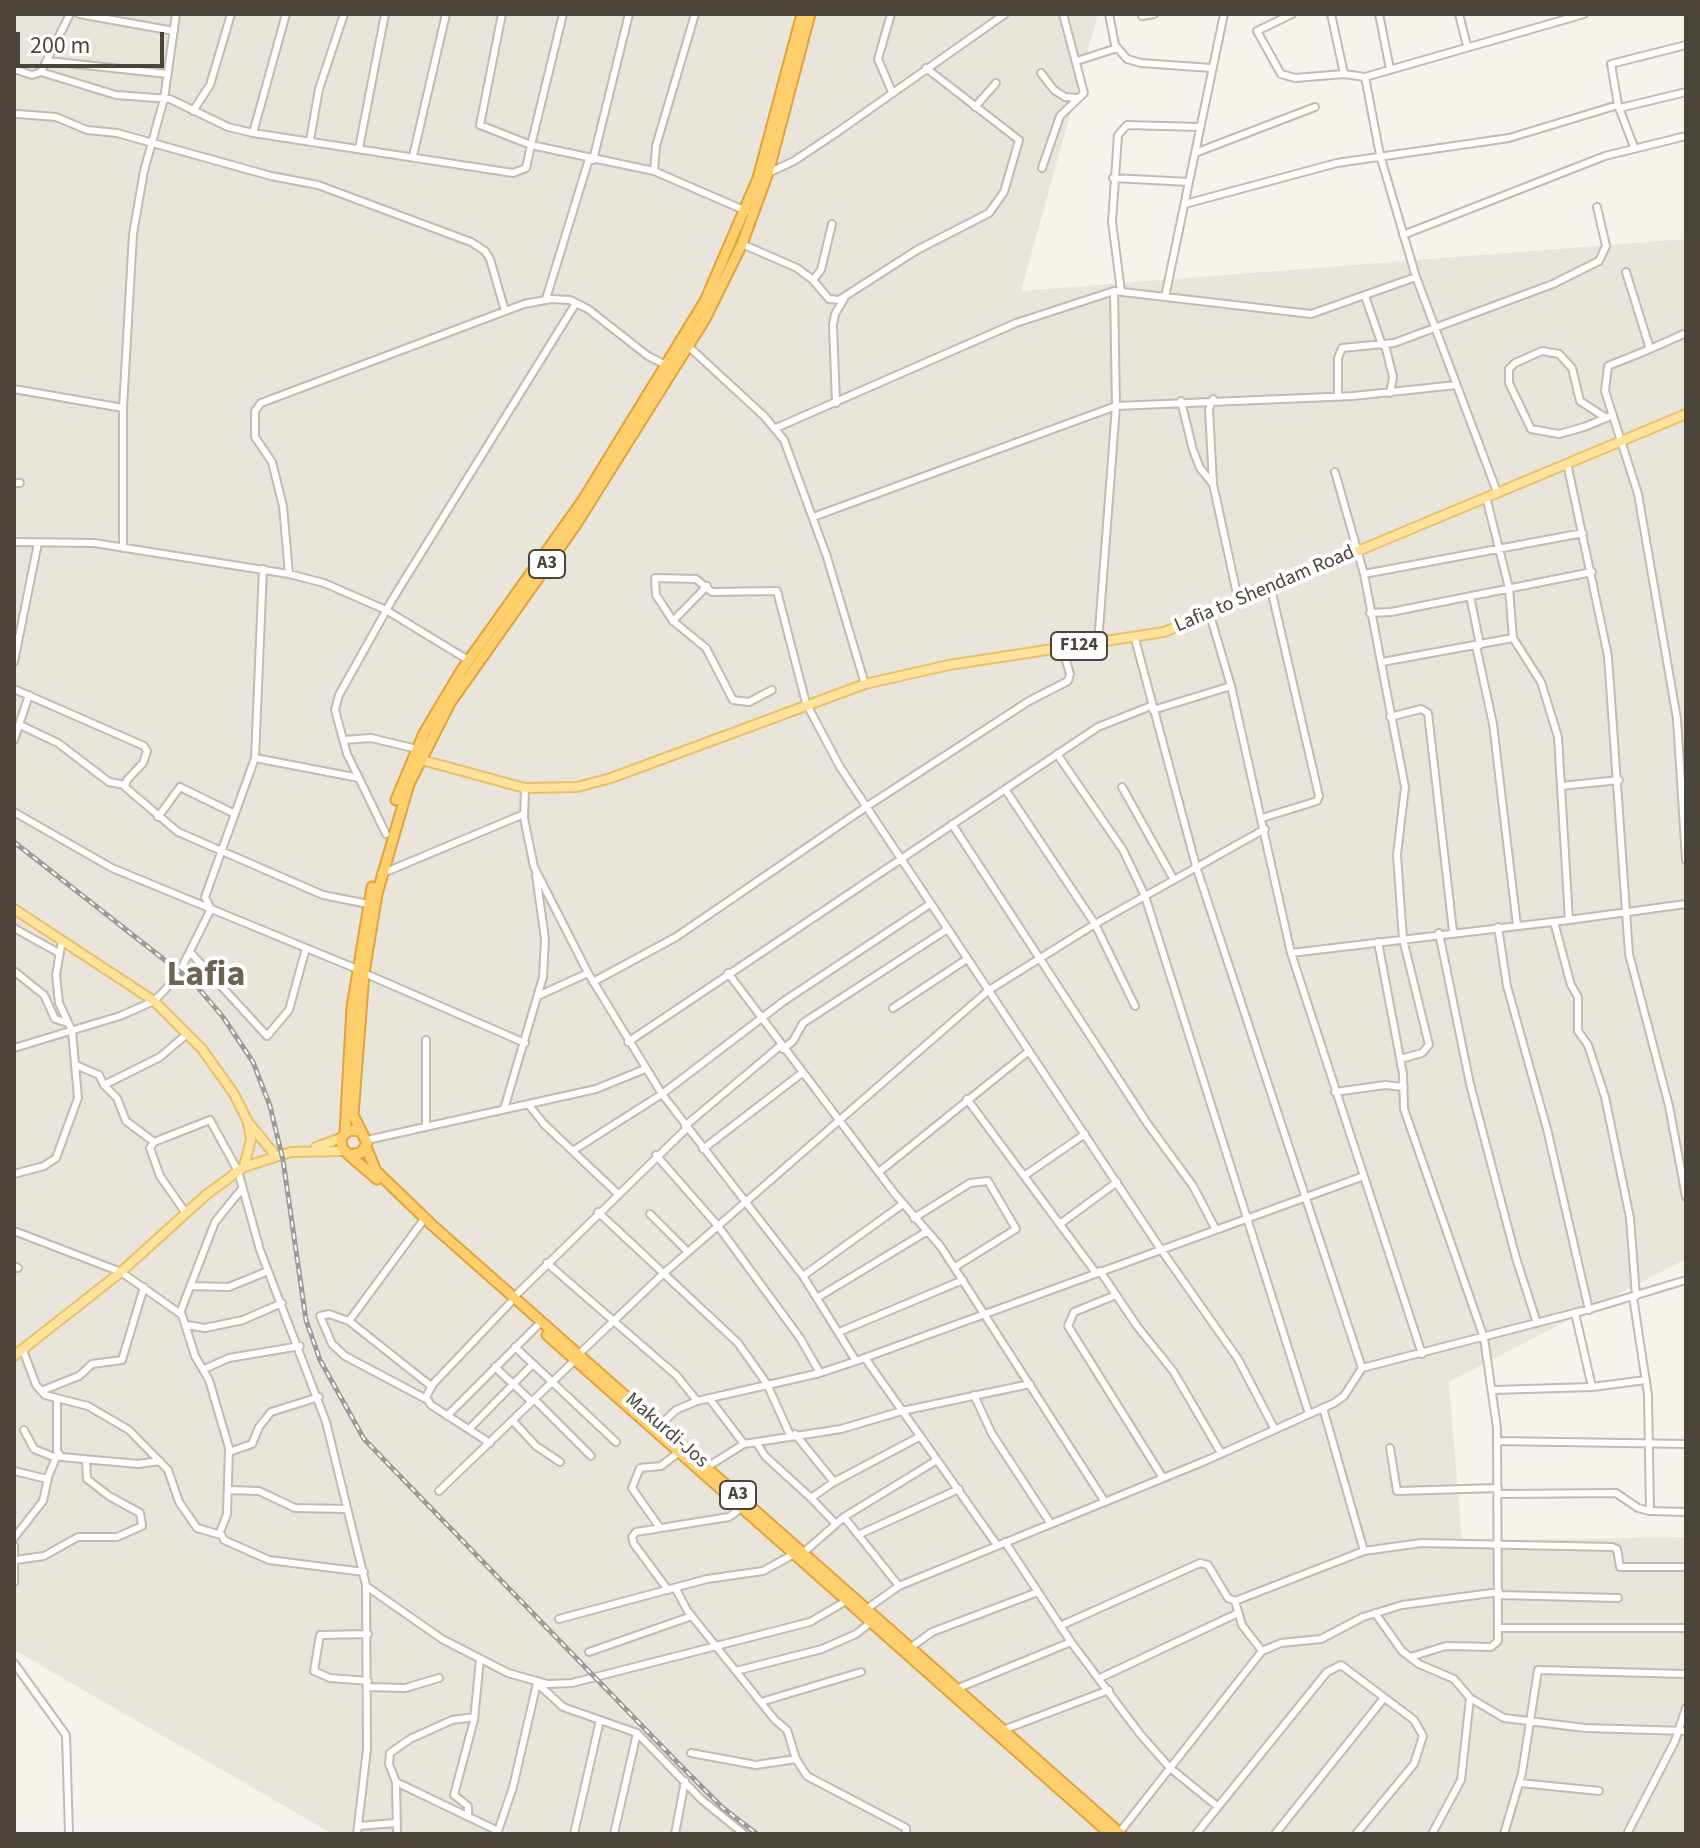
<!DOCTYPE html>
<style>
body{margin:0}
#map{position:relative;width:1700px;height:1848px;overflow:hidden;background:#f6f3ec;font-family:"Source Sans 3",sans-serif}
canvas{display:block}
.frame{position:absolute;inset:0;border:16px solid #4b4439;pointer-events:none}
.scale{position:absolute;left:16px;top:32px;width:148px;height:36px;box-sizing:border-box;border:4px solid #4b4439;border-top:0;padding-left:10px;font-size:24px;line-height:28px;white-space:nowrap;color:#4b4439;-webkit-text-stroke:6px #fff;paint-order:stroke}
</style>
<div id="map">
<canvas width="1700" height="1848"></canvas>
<div class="frame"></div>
<div class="scale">200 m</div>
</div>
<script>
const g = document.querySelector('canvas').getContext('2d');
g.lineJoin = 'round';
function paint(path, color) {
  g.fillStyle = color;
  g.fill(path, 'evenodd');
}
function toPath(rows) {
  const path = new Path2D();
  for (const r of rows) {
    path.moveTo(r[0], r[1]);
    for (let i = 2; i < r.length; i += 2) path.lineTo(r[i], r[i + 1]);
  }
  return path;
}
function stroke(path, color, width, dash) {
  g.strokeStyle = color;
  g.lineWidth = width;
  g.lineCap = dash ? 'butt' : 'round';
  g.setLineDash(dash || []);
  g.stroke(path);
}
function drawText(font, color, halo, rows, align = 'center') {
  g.font = font + ' "Source Sans 3",sans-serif';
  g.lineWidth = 8;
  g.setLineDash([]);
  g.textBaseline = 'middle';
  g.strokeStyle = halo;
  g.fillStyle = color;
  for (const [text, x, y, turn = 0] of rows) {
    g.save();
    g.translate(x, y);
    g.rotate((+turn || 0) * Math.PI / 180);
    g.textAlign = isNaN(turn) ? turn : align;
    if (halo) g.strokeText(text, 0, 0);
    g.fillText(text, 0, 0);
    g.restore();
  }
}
paint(toPath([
 [14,14,1098,14,1021,291,1686,239,1686,1259,1449,1382,1462,1541,1686,1537,1686,1834,333,1834,14,1650]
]), '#eae5da');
const minor = toPath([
 [79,14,174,31],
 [502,14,480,125,531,145,563,14],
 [695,14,656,146,654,171,746,211],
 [891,14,878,59,892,92],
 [1109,14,1115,45,1127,59,1141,63,1211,68],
 [1292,14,1257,31,1281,74,1295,78,1344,74,1365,77],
 [1331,14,1344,74],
 [1379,14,1390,69],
 [1459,14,1467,46],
 [1142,16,1154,14],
 [48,61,168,74],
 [1077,61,1117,48],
 [14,69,32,75,41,72,70,14],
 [41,72,116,95,170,99,228,127,253,133,513,173,526,168,531,145,654,171],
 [1041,73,1054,90,1065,97,1077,98],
 [975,107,996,83],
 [1620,108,1686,92],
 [193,111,210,85,231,14],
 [18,114,56,117,87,130,117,133,271,176,318,185,471,242,485,251,490,259,505,311],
 [253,133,286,14],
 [310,140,319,89,344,14],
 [1634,147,1618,105,1611,64,1686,45],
 [359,148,385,14],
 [1195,153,1315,107],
 [413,156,446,14],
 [593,160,629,14],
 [1042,168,1060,116,1084,93,1063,14],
 [768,173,794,161,836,133,1005,14],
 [1113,178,1189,182],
 [1185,204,1337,163,1509,138,1618,105],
 [1403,235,1605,156,1686,136],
 [742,244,797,268,813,280,829,299,839,300,917,250,989,213,1004,192,1019,140,926,68],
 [1626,272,1650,349,1608,366,1605,391,1638,494,1677,719,1686,860],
 [813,280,821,270,832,224],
 [1121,291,1112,222,1118,135,1127,125,1200,127],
 [1365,296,1382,345],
 [1165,297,1224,14],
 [546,299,589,159],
 [1385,345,1393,377,1390,393],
 [688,346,764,416,784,440,827,557,865,684],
 [1650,349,1686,333],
 [14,389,123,408],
 [1338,397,1338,358,1342,348,1394,343,1553,284,1599,261,1606,246,1597,207],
 [1213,399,1209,409,1213,484,1239,603],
 [1181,401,1193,450,1200,468,1213,484],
 [836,403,833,325,835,314,844,299],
 [1606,418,1580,401,1572,368,1559,354,1542,351,1515,363,1509,369,1509,383,1531,429,1559,434,1584,427,1606,418,1613,415],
 [776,428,1016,323,1114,291,1311,314,1416,277],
 [1567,463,1608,656,1629,954,1669,1106,1686,1197],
 [1335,472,1364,574,1405,787,1397,855,1403,939,1429,1045,1422,1053,1400,1059],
 [14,483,20,483],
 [1497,492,1416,277,1380,155,1365,77,1584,14],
 [813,517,1116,406,1353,396,1456,385],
 [14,542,94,543,289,574,324,583,386,610,468,660],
 [123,548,123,408,133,234,144,171,164,99,176,14],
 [289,574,283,506,272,462,255,437,255,411,261,403,524,304,551,299,570,300,588,309,648,356,668,366],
 [1364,574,1583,533],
 [1470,596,1480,645],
 [1370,613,1391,612,1592,572],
 [1210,615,1231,686,1291,953,1422,1354],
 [673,621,707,586],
 [1135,639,1196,866,1362,1368],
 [1098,643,1116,406,1114,291],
 [1476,646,1493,724,1517,926],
 [14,662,38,543],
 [1382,662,1513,638],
 [14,689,144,746,147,751,143,763,127,780,125,787,178,832,323,895,368,904],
 [772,690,749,702,733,700,706,648,673,621,656,595,655,578,696,579,712,592,777,591,806,703,840,767,1160,1248,1238,1359,1274,1428],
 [1153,710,1231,686],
 [1390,717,1421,709,1428,713,1453,931],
 [20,725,58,743,109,782,125,785],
 [14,740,29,695],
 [344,740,371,738,417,749],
 [1057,754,1123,850,1145,896,1309,1414],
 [255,758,263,569],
 [359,778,347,754,335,710,339,695,392,600,576,303],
 [1561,786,1619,780],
 [1122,787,1174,880],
 [525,788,524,818,534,867,588,973,662,1094,803,1276,856,1361],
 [1005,789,1095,924,1135,1006],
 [14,812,112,868,357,969],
 [158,817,180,787,235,814],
 [1262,818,1317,801,1319,796,1271,589],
 [952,824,1147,1123,1193,1186,1215,1228],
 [381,874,524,814],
 [1569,920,1686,904],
 [1554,922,1571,985,1578,997,1578,1031,1588,1045,1605,1097,1630,1218,1636,1296],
 [1498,927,1507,986,1547,1129,1589,1310],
 [14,928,59,953],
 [1439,933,1470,1084,1516,1258,1537,1323],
 [1378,942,1403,1074,1404,1109,1484,1338,1497,1428,1498,1641,1491,1647,1446,1646,1410,1657],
 [190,952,267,1036,289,1010,306,948],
 [1291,953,1569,920,1558,737,1541,682,1513,638,1509,588,1486,497],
 [14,971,44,995,55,1019,65,1022],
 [364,973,525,1043],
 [728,973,895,1194,941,1247,1105,1502],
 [593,982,676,937,866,807,1029,701,1068,681,1070,674,1062,647],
 [540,995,588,973],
 [893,1008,967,959],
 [628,1042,1098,727,1151,706],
 [14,1048,120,1016,154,1001,165,990,180,971,211,909,205,897,255,758,359,778,386,834],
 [783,1049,793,1041,803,1023,946,930],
 [76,1065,99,1075,104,1085,160,1057,187,1034],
 [104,1085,117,1098,126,1121,154,1142,150,1148,160,1176,185,1212],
 [1335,1092,1385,1085,1404,1087],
 [967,1099,1096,1273],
 [528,1104,544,1124,617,1193],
 [504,1109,543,977,545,939,536,875],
 [426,1125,426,1040],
 [685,1126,780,1046],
 [367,1140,596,1089,645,1069],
 [154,1142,210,1120,238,1171,260,1250,326,1422,366,1585,367,1749,357,1834],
 [703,1149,802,1073],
 [574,1150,662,1094,784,1001,930,904],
 [656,1155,718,1226,800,1338,820,1373],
 [879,1172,1029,1051],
 [14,1174,44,1166,56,1158,78,1098,72,1031,59,1003,56,975,62,940],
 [1024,1176,1085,1134],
 [598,1212,738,1343,767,1384,790,1435],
 [650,1214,688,1252],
 [914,1218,970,1183,988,1181,1016,1229,955,1267],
 [1060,1224,1117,1182],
 [14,1231,121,1272,182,1315,195,1356,209,1380,229,1448,227,1514,220,1532,224,1540,269,1560,364,1572],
 [547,1263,677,1376,697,1401],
 [14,1266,18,1268],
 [1100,1271,1137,1326,1173,1371,1221,1453],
 [803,1276,903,1204],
 [190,1286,229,1287,268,1271],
 [1116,1295,1074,1312,1068,1326,1163,1478],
 [513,1298,687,1128],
 [817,1298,926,1232],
 [180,1313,215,1222,241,1190],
 [1575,1313,1592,1387],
 [349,1321,422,1222],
 [186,1325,205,1328,243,1320,282,1303],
 [839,1332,963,1280],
 [515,1347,616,1442],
 [23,1350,36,1385,45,1395,88,1406,129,1430,168,1470,179,1502,197,1528,221,1535],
 [578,1355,664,1273,989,990,1095,924,1265,829],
 [865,1358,997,1545],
 [495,1367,531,1401],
 [204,1369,229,1358,300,1346],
 [1493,1390,1592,1387,1646,1380],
 [41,1391,79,1376,92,1364,122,1360,144,1287],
 [974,1395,992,1434,1051,1524],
 [709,1398,744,1444],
 [426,1399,345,1356,332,1344,320,1316,329,1314,349,1321,431,1386],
 [534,1399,591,1456],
 [57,1400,57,1451,61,1457,138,1464,160,1461],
 [1323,1408,1364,1551],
 [447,1416,537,1326],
 [513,1421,536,1446,560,1462],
 [658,1427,676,1410,697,1401,820,1373,856,1361,1364,1176],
 [469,1429,533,1364],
 [24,1430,34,1449,54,1457],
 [795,1434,834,1482],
 [1497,1441,1686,1444],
 [756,1442,765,1456,811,1498,834,1482,919,1437],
 [490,1443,431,1405,426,1397,433,1384,510,1303],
 [1390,1448,1397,1491,1498,1488],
 [229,1452,252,1444,259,1427,271,1412,319,1397],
 [707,1467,744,1444,841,1429,902,1411,1030,1384],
 [14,1471,47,1479,58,1453],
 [229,1490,259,1491,295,1508,347,1509],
 [439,1491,574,1361],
 [1498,1494,1616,1493,1638,1508,1650,1511,1648,1395,1633,1297],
 [811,1498,835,1523],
 [1650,1511,1686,1512],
 [844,1517,899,1586],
 [660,1528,632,1488,640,1468,661,1466,678,1453],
 [858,1535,959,1489],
 [14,1538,43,1501,48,1478],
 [1005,1542,1071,1642,1140,1734,1170,1768,1217,1806],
 [14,1546,14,1582],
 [803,1553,844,1517,937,1460],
 [16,1560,44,1556,78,1537,117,1537,142,1526,140,1513,109,1496,87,1479,86,1461],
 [366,1586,442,1639,508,1673,547,1684,572,1683,810,1622,846,1601],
 [676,1589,687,1610,775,1720,787,1730,796,1759,807,1776,906,1828,906,1834],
 [668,1590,634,1544,632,1537,636,1532,729,1517,741,1508],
 [1499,1595,1618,1598],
 [1235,1601,1242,1625,1262,1651],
 [865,1610,899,1586,1205,1461,1334,1403,1344,1396,1362,1368,1590,1309,1686,1280],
 [1375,1613,1402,1651,1419,1664,1454,1679,1470,1698,1504,1718,1585,1728,1686,1731],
 [559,1619,707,1579,763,1571,794,1554],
 [1060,1626,1200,1563,1208,1565,1228,1598,1235,1601,1364,1551,1421,1543,1612,1547,1617,1549,1620,1567,1686,1567],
 [1499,1628,1686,1628],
 [910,1648,932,1632,1038,1592],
 [589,1652,692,1616],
 [14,1663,66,1735,69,1834],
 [736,1671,822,1649,856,1634,870,1623],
 [1100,1678,1236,1614],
 [368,1681,330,1678,314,1671,320,1635,368,1634],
 [368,1687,405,1688,439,1678],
 [956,1689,1071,1642],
 [761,1702,861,1672],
 [474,1717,452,1720,410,1739,390,1753,389,1764,396,1782,498,1831],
 [1003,1730,1109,1690],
 [691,1753,756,1765,796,1759],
 [396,1782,397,1834],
 [1520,1783,1599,1791],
 [468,1816,468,1806,454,1795,474,1720,480,1659],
 [358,1826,396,1823],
 [1119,1833,1262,1651,1281,1643,1321,1639,1363,1617,1402,1605,1499,1592],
 [497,1834,513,1787,537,1683,563,1707,637,1733,702,1800,744,1834],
 [574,1834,600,1720],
 [614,1834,637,1733],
 [675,1834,685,1781],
 [1196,1834,1327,1672,1341,1665,1414,1720,1423,1736,1414,1764,1356,1834],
 [1275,1834,1384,1698],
 [1432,1834,1461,1780,1470,1698],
 [1504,1834,1522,1773,1538,1670,1686,1674],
 [1627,1834,1675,1741,1686,1708]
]);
const major = toPath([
 [418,759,525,788,577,787,611,778,865,684,949,665,1164,632,1686,414],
 [14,909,154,1001,202,1049,234,1094,248,1122,275,1155],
 [316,1147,341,1138],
 [244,1167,251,1139,248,1123],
 [14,1356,121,1272,206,1195,244,1167,291,1152,343,1151]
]);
const highway = toPath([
 [396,800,424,733,461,671,583,500,705,301,758,178,802,14],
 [361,1131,349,1130,341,1138,342,1148,349,1155,361,1153,367,1143,353,1115,364,973,377,894,409,784,450,703,575,526,705,319,742,244,768,173,810,14],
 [345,1132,352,1007,372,887],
 [366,1147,376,1171,432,1225,1121,1834],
 [349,1155,377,1179],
 [547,1335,1110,1834]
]);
stroke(minor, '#c2bbae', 10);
stroke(major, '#e6c16a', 12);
stroke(highway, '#e0a43c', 13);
stroke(minor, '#fff', 6);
stroke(major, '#ffe39c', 8);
stroke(highway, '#ffcf6e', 9);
const rail = toPath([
 [14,842,194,983,223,1017,253,1062,270,1106,283,1160,306,1320,320,1360,364,1439,676,1761,723,1808,757,1834]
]);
stroke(rail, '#9a9a9a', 5);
stroke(rail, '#fff', 2, [6]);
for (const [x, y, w] of [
 [547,564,36],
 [1079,646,56],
 [738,1495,36]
]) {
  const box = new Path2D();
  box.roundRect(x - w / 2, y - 14, w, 28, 6);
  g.fillStyle = '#fff';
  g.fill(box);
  stroke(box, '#4b4439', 2);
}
drawText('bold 18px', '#4b4439', null, [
 ["A3",547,564],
 ["F124",1079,646],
 ["A3",738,1495]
]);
drawText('20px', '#4b4439', '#fff', [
 ["Lafia to Shendam Road",1265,590,-23],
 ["Makurdi-Jos",666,1431,41]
]);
drawText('bold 36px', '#6e6250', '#fff', [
 ["Lafia",206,977]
]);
</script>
